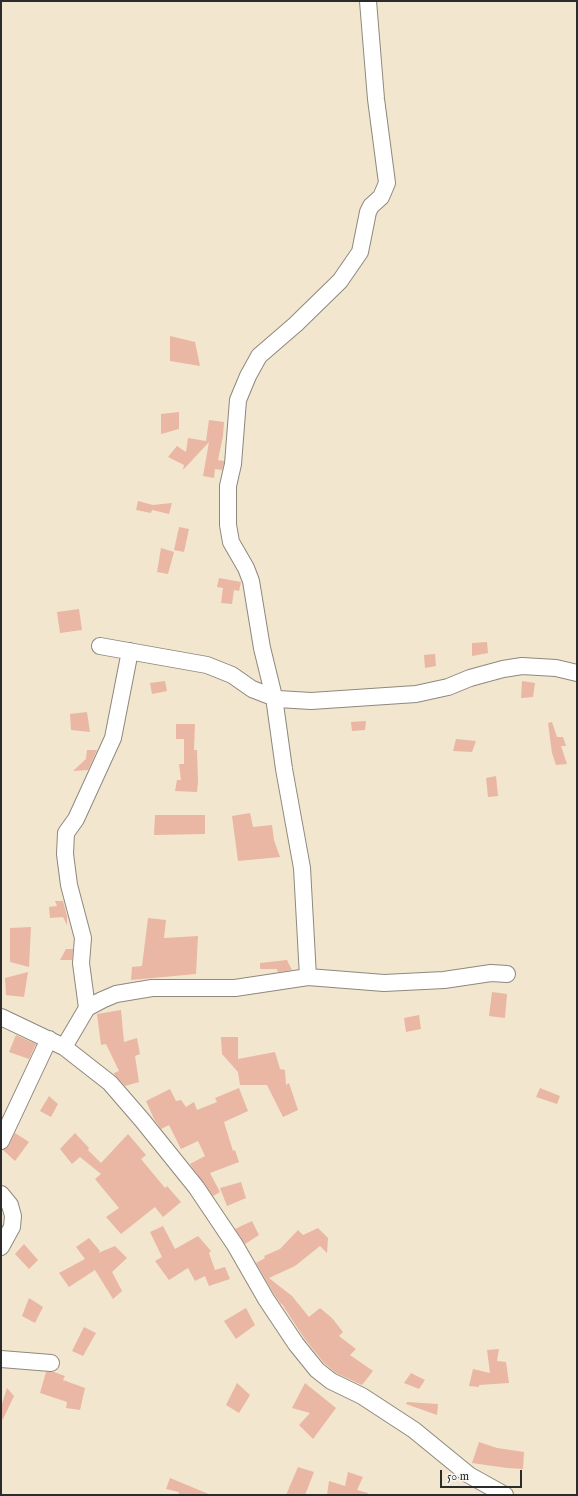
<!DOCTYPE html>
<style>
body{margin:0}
#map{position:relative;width:578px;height:1496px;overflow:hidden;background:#f2e6cf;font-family:"IM FELL English",serif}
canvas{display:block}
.frame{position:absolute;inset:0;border:2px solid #2b2b2b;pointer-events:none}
.scale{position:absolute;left:440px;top:1470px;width:82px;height:18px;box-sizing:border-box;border:2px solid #2b2b2b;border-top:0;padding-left:5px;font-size:12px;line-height:14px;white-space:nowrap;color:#2b2b2b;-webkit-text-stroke:3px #f6f6f2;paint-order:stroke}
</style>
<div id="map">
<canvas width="578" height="1496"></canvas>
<div class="frame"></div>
<div class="scale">50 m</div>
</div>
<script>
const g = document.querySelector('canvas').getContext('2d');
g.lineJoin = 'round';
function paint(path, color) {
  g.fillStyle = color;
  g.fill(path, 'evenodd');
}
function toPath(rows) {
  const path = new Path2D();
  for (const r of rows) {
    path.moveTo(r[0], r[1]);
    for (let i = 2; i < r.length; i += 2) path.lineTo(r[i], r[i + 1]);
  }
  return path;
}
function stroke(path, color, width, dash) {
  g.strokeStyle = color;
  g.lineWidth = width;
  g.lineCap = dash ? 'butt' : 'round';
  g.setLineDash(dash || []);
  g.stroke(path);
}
paint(toPath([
 [170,336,195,342,200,366,170,361],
 [179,412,179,429,161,434,161,414],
 [209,420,224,422,223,436,218,460,224,461,224,463,222,470,215,469,214,478,203,476,209,442,183,470,184,465,168,457,177,446,186,452,188,438,206,441],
 [138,501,153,505,172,503,169,514,152,510,151,513,136,510],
 [179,527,189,529,184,552,174,550],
 [161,548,174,552,168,574,157,572],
 [219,578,241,582,239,591,234,590,232,604,221,603,223,588,217,587],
 [79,609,82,630,60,633,57,612],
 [487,642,488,653,472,656,472,643],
 [435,654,436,666,425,668,424,655],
 [165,681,167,691,152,694,150,683],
 [522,681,535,683,533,697,521,698],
 [87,712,90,732,71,730,70,714],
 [366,721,365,730,352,731,351,722],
 [552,722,557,737,563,737,566,746,561,746,567,764,556,765,552,753,548,723],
 [176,724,195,724,194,750,197,750,198,782,197,792,175,791,177,780,181,780,179,764,184,764,184,739,176,739],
 [456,739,476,741,472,752,453,751],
 [87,750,97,750,88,770,73,771,86,759],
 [496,776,498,796,488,797,486,778],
 [250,813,253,827,272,825,274,840,280,857,238,861,232,816],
 [155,815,205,815,205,834,154,835],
 [55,901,63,901,67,916,67,925,63,917,50,918,49,907,57,906],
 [148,918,166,920,164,938,198,936,196,974,131,980,132,967,142,966],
 [31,927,29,967,10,962,10,928],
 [66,949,73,949,72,960,60,960],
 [287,960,292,970,278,972,277,969,260,969,260,963],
 [28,972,24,997,6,995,5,978],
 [492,992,507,994,505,1018,489,1016],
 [121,1010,124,1042,137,1038,140,1054,135,1056,139,1082,125,1086,114,1074,114,1073,119,1071,106,1044,101,1045,97,1014],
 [419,1015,421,1029,406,1032,404,1018],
 [16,1035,36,1044,29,1059,9,1052],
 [221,1037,238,1037,238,1059,275,1052,280,1069,285,1070,286,1085,289,1083,298,1110,283,1117,267,1085,240,1085,238,1072,222,1054],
 [239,1088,248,1111,224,1122,233,1151,235,1150,239,1162,210,1173,220,1192,213,1196,190,1164,205,1156,198,1141,181,1149,169,1125,161,1129,154,1119,146,1101,170,1089,176,1101,181,1100,186,1107,194,1102,197,1110,217,1102,215,1098],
 [540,1088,560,1096,557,1104,536,1097],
 [49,1096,58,1104,51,1117,40,1111],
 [15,1133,29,1142,15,1161,3,1150,9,1145],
 [75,1133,89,1148,88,1150,101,1163,128,1134,146,1155,141,1159,165,1188,167,1186,181,1202,163,1217,155,1207,121,1234,106,1217,119,1208,95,1179,101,1174,80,1157,72,1164,60,1149],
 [241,1182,246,1198,227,1206,220,1188],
 [252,1221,259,1235,245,1244,235,1229],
 [163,1226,175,1249,198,1236,211,1251,209,1253,215,1270,225,1267,230,1279,209,1286,205,1276,195,1281,188,1268,169,1280,155,1261,162,1257,150,1232],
 [318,1228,328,1238,327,1253,320,1246,295,1266,269,1278,292,1296,309,1317,320,1308,332,1318,343,1332,339,1336,356,1349,350,1355,373,1371,362,1385,336,1373,324,1363,304,1338,282,1304,281,1304,274,1294,256,1263,265,1258,264,1256,280,1249,298,1230,303,1235],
 [89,1238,100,1251,98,1253,115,1246,127,1258,112,1272,122,1291,113,1299,95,1270,69,1287,59,1273,85,1259,76,1247],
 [24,1244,38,1260,29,1269,15,1254],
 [29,1298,43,1307,35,1323,22,1316],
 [246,1308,255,1325,236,1339,224,1321],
 [84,1327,96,1333,83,1356,72,1351],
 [499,1349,497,1361,506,1362,509,1383,479,1385,479,1387,469,1386,473,1369,490,1373,487,1350],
 [46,1372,54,1372,65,1376,63,1380,85,1388,80,1410,66,1408,67,1402,40,1393],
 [411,1373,425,1380,419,1389,404,1383],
 [237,1383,250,1395,239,1413,226,1405],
 [305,1383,336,1408,313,1439,299,1425,310,1413,292,1408],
 [7,1388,14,1396,3,1419,1,1419,1,1407],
 [407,1402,438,1404,437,1415,406,1404],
 [479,1442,497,1448,524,1452,523,1469,507,1468,472,1463],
 [298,1467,314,1472,305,1495,286,1495],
 [348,1472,363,1477,357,1490,368,1493,367,1495,327,1495,329,1481,345,1486],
 [170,1478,211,1495,178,1495,179,1492,166,1489]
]), '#e9b7a3');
const minor = toPath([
 [100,646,207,665,232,675,252,689,278,699,311,701,416,694,448,687,470,678,503,669,522,666,556,668,577,673],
 [308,977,302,868,284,769,274,697,262,648,251,581,246,568,231,542,228,525,228,486,233,464,238,400,248,376,259,356,296,324,340,281,360,252,368,212,371,206,381,197,387,183,376,99,368,1],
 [87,1008,81,963,83,938,69,885,65,854,66,833,76,819,113,738,130,651],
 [1,1017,64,1047,110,1083,142,1120,196,1187,235,1245,266,1299,296,1344,317,1370,331,1381,362,1396,414,1430,469,1475,505,1495],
 [64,1047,87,1008,102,1000,116,994,152,988,235,988,308,977,384,983,444,980,491,973,507,974],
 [1,1141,49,1039],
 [1,1194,10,1205,13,1216,12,1227,1,1247],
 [1,1359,51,1363]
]);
stroke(minor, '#8e887d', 18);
stroke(minor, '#fff', 16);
</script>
